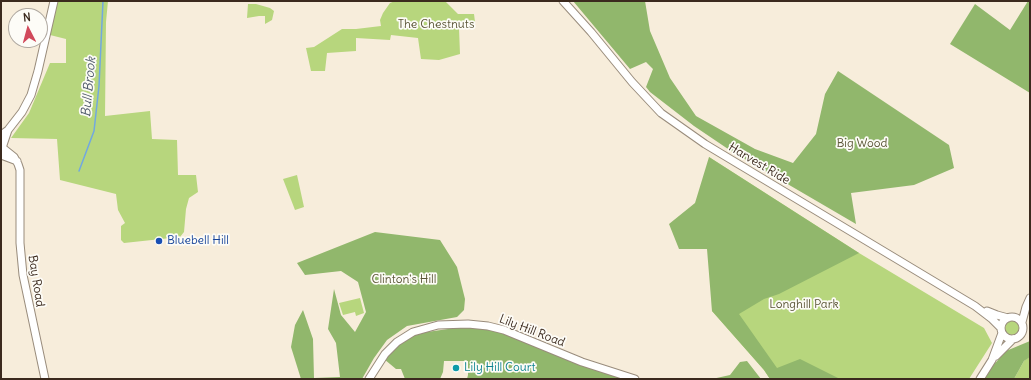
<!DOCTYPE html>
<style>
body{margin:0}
#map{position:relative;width:1031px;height:380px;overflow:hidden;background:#f7eddb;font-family:Delius,sans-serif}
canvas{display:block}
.frame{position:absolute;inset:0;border:2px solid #3b2a1e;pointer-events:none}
.north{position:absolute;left:8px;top:8px;width:40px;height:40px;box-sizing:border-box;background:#fdfcf7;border:1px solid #afa8a0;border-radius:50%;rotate:354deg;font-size:11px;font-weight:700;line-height:16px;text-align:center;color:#3b2a1e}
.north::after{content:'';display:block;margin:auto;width:14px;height:18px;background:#d1495b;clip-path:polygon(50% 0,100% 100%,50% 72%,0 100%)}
</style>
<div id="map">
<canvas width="1031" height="380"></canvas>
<div class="frame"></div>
<div class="north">N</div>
</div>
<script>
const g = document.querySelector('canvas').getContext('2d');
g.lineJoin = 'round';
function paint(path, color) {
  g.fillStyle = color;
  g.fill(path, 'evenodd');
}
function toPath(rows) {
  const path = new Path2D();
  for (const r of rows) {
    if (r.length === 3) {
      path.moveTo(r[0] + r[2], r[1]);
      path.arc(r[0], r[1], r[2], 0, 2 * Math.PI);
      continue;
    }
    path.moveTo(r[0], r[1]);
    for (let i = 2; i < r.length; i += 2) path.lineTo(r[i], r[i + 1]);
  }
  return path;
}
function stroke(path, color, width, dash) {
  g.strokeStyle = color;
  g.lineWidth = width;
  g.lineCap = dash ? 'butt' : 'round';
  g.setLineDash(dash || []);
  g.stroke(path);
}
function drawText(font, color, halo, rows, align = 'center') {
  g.font = font + ' Delius,sans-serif';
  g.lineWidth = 3.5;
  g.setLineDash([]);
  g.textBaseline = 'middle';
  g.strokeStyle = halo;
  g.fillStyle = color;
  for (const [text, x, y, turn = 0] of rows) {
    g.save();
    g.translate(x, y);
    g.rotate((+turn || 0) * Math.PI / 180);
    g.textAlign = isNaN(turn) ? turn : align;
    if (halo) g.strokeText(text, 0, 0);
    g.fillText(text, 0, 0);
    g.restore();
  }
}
paint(toPath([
 [57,1,108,1,106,22,105,116,150,111,152,139,177,140,178,175,196,175,198,192,189,198,186,209,184,232,180,237,124,243,121,240,121,226,125,223,118,210,116,194,60,180,57,139,11,138,29,113,50,63,66,63,66,39,50,35],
 [395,1,445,1,458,14,474,14,475,22,462,24,459,28,460,54,439,60,421,59,418,38,391,35,390,40,356,38,356,51,327,53,325,71,311,71,306,48,314,47,342,29,356,29,381,26,380,20,383,13,390,3],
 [248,4,256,4,270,8,274,11,272,20,265,24,265,16,259,16,247,18],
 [709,157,859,253,984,328,992,343,969,379,770,379,764,370,712,311],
 [297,175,304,207,295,210,283,179],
 [360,298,364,313,356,316,355,312,343,315,339,303],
 [1012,327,8],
 [1029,357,1030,357,1030,379,1014,379,1024,361]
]), '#b7d67d');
paint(toPath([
 [573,1,645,1,650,31,670,78,696,116,755,149,793,163,816,134,825,94,838,71,949,145,954,168,914,185,851,193,856,224,731,151,694,126,650,92,646,87,653,69,646,62,630,69],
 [1028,1,1030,1,1030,93,950,44,975,4,1010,30],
 [709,157,859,253,779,294,764,299,739,314,777,368,800,359,840,379,770,379,764,370,712,311,707,249,679,249,669,224,695,203],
 [375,232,440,240,457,267,465,299,464,310,457,317,407,326,387,340,374,358,362,379,301,379,291,347,295,325,303,310,313,339,314,378,340,377,336,343,328,329,334,289,341,315,355,332,366,312,358,282,341,271,305,275,297,263],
 [462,327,495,330,581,365,624,379,467,379,468,375,468,361,444,361,443,372,440,379,405,379,401,369,396,369,384,359,387,354,413,334],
 [1030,341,1030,357,1024,361,1014,379,983,379,990,369,1006,351],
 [747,361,761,379,712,379,730,375,740,362]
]), '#91b76c');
stroke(toPath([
 [79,171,94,131,99,86,103,1]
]), '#72a8e0', 1.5);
const tertiary = toPath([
 [563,1,591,32,632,82,661,113,705,144,975,306,992,319,1001,328],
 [1,135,8,130,22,112,31,95,38,71,54,1],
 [3,145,8,130],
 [4,149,14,157,18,164,20,170,20,243,23,275,45,379],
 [1,155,17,161],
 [987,311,997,315,1008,318],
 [1012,328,11],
 [1022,322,1026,307,1030,298],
 [996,356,1013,339],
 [369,379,385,354,397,342,413,332,438,325,468,324,488,326,504,330,582,362,635,379],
 [980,379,992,360,1002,333]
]);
stroke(tertiary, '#998c7c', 9);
stroke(tertiary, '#fff', 7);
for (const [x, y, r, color] of [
 [159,241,4,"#1a4fb4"],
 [456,368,4,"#0f9aa8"]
]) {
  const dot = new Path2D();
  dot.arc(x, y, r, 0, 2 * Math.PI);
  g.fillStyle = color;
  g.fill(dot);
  stroke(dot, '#fdfcf7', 1.5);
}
drawText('12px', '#5a5536', '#fdfcf7', [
 ["The Chestnuts",436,25],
 ["Big Wood",862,144],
 ["Clinton's Hill",404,280],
 ["Longhill Park",804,305]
]);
drawText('12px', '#3b2a1e', '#fdfcf7', [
 ["Harvest Ride",759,164,31],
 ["Bay Road",36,281,81],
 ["Lily Hill Road",532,331,21]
]);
drawText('12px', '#164399', '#fdfcf7', [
 ["Bluebell Hill",167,241]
], 'left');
drawText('12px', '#0d838f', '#fdfcf7', [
 ["Lily Hill Court",464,368]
], 'left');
drawText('italic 13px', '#515c6c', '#fdfcf7', [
 ["Bull Brook",89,87,-85]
]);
</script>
